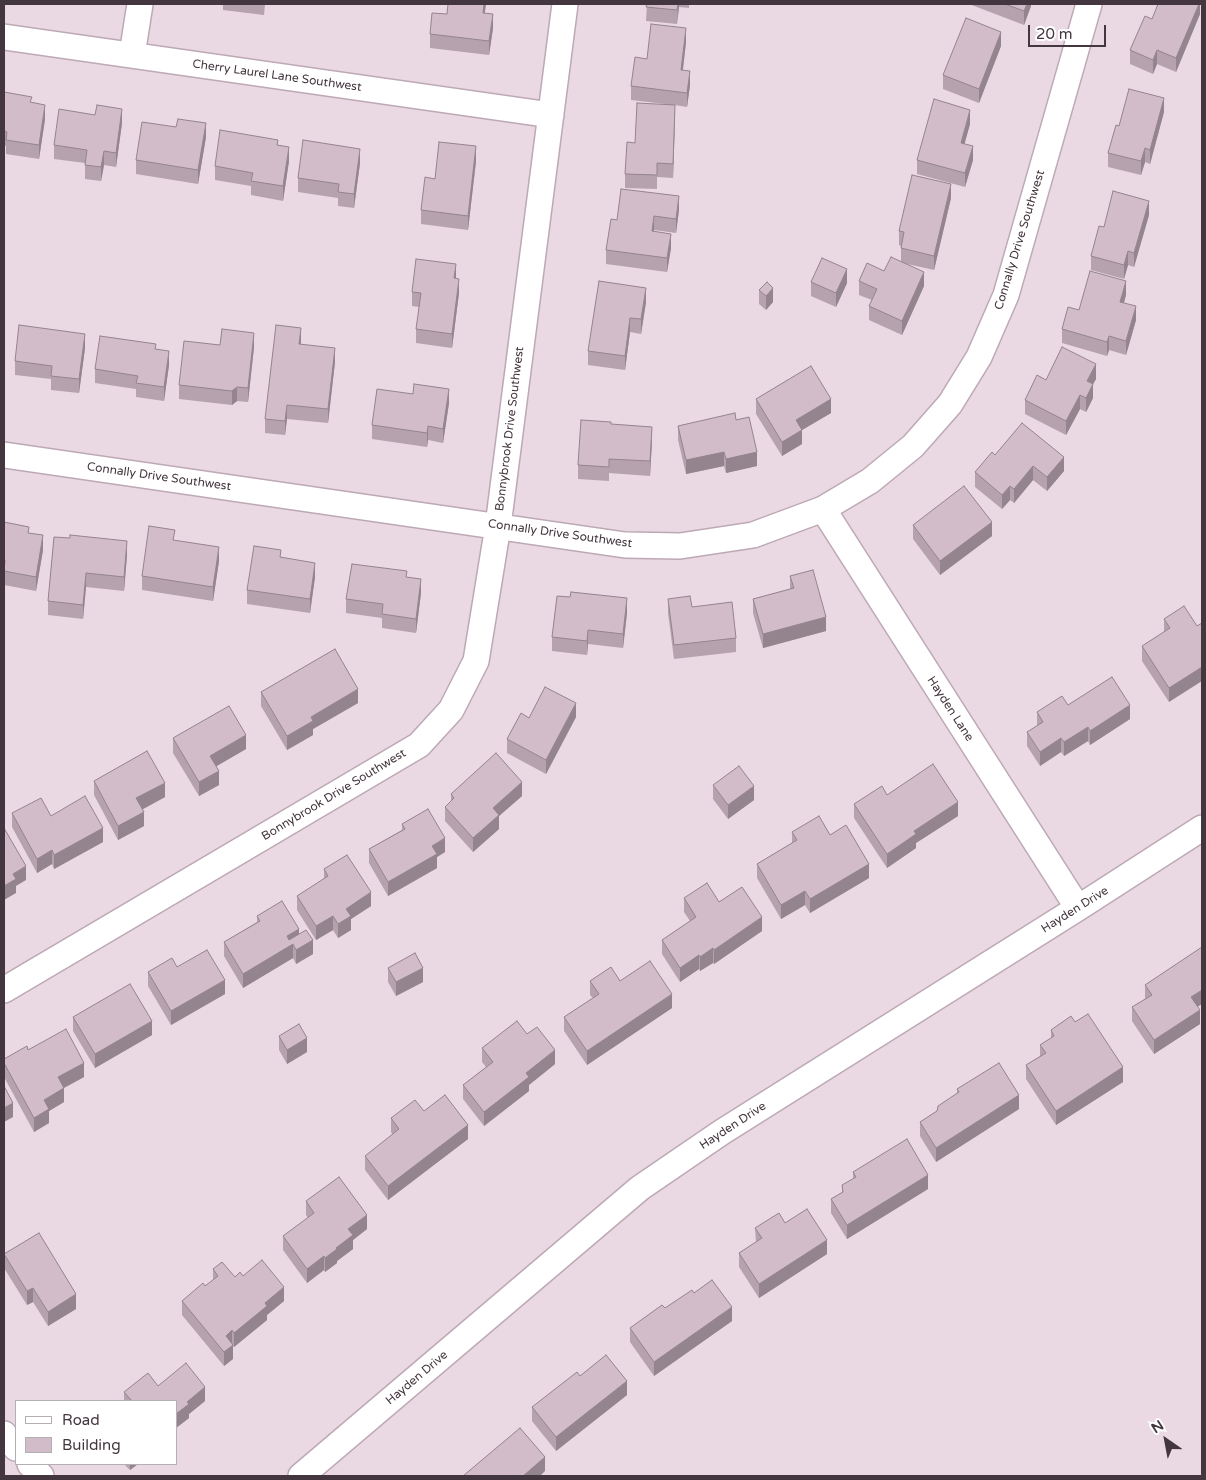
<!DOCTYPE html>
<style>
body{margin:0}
#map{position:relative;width:1206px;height:1480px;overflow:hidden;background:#f2e6ec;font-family:"Varela Round",sans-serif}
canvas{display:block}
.frame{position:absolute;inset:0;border:5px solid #44363f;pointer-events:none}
.legend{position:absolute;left:15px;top:1400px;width:162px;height:65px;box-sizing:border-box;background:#fff;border:1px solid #b4afb2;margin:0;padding:6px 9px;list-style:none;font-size:15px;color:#44363f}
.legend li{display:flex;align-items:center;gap:10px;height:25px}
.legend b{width:25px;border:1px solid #b4afb2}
.north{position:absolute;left:1141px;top:1415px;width:50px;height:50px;-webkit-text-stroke:4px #fff;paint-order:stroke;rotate:327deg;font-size:14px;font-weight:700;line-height:20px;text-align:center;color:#44363f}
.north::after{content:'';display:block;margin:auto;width:18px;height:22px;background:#44363f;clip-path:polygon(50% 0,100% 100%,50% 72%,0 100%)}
.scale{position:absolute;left:1028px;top:25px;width:78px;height:22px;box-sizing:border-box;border:2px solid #44363f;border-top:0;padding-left:6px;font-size:15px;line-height:18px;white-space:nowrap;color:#44363f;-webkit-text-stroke:4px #fff;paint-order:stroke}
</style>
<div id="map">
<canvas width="1206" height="1480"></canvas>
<div class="frame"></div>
<ul class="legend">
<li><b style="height:6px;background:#fff"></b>Road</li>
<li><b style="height:14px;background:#d3bcca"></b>Building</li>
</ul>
<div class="north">N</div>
<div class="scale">20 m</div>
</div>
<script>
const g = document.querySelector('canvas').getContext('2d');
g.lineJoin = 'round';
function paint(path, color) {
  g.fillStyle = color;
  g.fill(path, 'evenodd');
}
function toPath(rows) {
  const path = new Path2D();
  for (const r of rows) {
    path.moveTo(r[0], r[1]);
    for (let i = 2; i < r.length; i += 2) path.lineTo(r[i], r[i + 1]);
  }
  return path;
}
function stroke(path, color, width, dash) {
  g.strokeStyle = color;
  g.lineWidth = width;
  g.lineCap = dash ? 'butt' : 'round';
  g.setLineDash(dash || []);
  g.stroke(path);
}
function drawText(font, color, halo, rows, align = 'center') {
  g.font = font + ' "Varela Round",sans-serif';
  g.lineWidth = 4;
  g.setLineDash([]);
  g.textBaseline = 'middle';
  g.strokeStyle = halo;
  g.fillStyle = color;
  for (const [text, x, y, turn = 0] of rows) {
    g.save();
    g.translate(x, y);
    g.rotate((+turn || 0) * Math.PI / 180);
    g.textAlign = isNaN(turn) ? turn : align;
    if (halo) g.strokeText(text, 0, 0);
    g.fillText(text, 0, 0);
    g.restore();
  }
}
paint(toPath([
 [4,4,1202,4,1202,1476,4,1476],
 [16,1401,176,1401,176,1464,16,1464]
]), '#ead8e2');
const minor = toPath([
 [4,37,551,115],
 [132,55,140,4],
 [4,455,625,545,680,546,753,535,823,509,870,481,913,446,950,404,979,357,1006,295,1089,4],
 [823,509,1078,908],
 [4,990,419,745,451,710,476,661,498,526,565,4],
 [4,1434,16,1448],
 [30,1464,41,1476],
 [301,1476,640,1188,722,1132,1078,908,1202,828]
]);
stroke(minor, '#bda9b5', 28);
stroke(minor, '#fff', 25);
paint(toPath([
 [223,4,265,4,264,15,223,10],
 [448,4,486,4,484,13,493,28,489,55,430,48,430,34,447,14],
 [647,4,689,4,689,8,679,7,677,24,646,21],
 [969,4,1031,4,1031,6,1024,25],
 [1200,4,1200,14,1176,72,1157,64,1153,74,1130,64,1130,50,1152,19],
 [686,42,683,70,690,85,687,107,675,105,673,178,657,177,657,189,625,188,625,174,665,104,631,100,631,86,647,59],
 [1001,46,979,103,943,89,943,75],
 [4,92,32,103,45,119,39,159,6,154,6,146,4,145],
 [1164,112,1150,164,1145,162,1141,175,1108,167,1108,153,1119,126],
 [122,123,116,167,104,165,101,181,85,179,85,163,54,159,54,145],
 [970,124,964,144,973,160,965,187,917,174,917,160],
 [206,137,198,184,136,174,136,160],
 [278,145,289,161,283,201,251,195,251,186,215,180,215,166],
 [476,161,468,230,421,224,421,210,435,179],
 [360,163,354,208,338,206,338,198,298,192,298,178],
 [951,198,934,270,907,264,924,286,902,335,869,320,869,306,872,300,859,295,859,281,884,271,901,261,901,246,899,245,899,231],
 [679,210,676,233,654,230,653,232,671,248,667,272,606,264,606,250,617,220],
 [1149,215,1134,267,1128,265,1124,279,1091,270,1091,256],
 [456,279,459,293,452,348,416,343,416,329,419,307,412,306,412,292],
 [811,282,847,283,836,307,811,296],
 [759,290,773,302,766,310,759,304],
 [1126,295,1124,303,1136,320,1126,355,1109,350,1107,356,1062,343,1062,329,1079,310],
 [646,302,641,334,630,332,625,370,588,365,588,351],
 [301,344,335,362,328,423,287,419,285,435,265,433,265,419],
 [220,345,254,347,248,402,237,401,232,405,179,399,179,385],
 [85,348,79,393,51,390,51,379,15,375,15,361],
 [156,349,169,365,164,401,136,397,136,389,95,383,95,369],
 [1096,379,1093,384,1093,398,1086,412,1080,409,1066,435,1025,414,1025,400,1046,380],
 [756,399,831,413,802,430,802,444,782,456,756,414],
 [449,403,443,443,428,440,427,447,372,439,372,425],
 [736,420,757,466,726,473,724,466,686,474,678,440,678,426],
 [611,424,652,441,650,476,609,473,609,481,578,479,578,465],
 [995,455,1064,471,1047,491,1033,480,1014,503,1010,500,1002,509,975,487,975,472],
 [4,522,29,533,43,550,36,591,4,585],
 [913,525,992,536,940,575,913,539],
 [54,537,127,555,124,591,86,587,83,619,48,615,48,601],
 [175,541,219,561,213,601,142,590,142,576],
 [281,557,315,577,310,613,247,604,247,590],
 [790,576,826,631,763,648,753,613,753,599,790,589],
 [407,577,421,593,416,633,382,628,382,618,346,613,346,599],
 [668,599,692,607,736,638,736,652,674,659,668,613],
 [627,613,623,648,588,644,587,655,552,651,552,637],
 [1164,619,1197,626,1169,702,1142,661,1142,646,1164,632],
 [261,692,358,703,313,729,313,735,287,750,261,706],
 [1068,705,1130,719,1090,745,1088,741,1064,756,1061,752,1040,766,1027,746,1027,732,1037,726,1037,712],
 [576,717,546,774,507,753,507,739],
 [173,738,246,749,216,766,219,785,199,796,173,753],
 [94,781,165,797,142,809,144,826,118,840,94,795],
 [713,785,754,800,728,819,713,799],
 [451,794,522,796,499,816,499,829,473,852,445,821,445,807,451,801],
 [887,795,958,816,916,843,916,848,887,868,854,818,854,804],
 [12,813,51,816,103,842,54,869,52,864,37,873,12,827],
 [402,824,445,852,437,857,437,868,388,896,369,863,369,849,402,830],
 [792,832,830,835,869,878,810,913,805,905,781,919,757,878,757,864,792,843],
 [324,869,371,906,351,919,351,930,338,938,333,930,316,940,297,910,297,896,324,879],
 [684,898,719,902,762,931,714,964,713,963,700,971,699,969,680,982,662,954,662,940,690,921,684,912],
 [257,916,299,934,313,954,296,964,293,958,243,988,224,956,224,942,257,922],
 [177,967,225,994,171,1025,148,986,148,972],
 [388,968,423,982,396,996,388,982],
 [590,981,672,1008,587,1065,564,1031,564,1017,593,998,590,995],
 [1145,985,1198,1007,1200,1024,1154,1054,1132,1021,1132,1007,1145,999],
 [73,1017,152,1035,95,1068,73,1031],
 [1075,1022,1123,1082,1056,1125,1026,1079,1026,1065,1040,1056,1040,1045,1051,1038,1051,1030],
 [527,1034,555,1064,529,1085,529,1091,484,1126,463,1099,463,1085,486,1067,482,1062,482,1048],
 [279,1036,307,1052,287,1064,279,1050],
 [28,1050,84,1077,64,1088,64,1102,49,1111,49,1123,34,1132,4,1077,4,1059],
 [957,1089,1019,1109,936,1162,920,1136,920,1122,937,1111,957,1094],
 [424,1111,468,1139,388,1200,365,1170,365,1156,393,1135,391,1132,391,1118],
 [853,1172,928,1189,847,1239,831,1213,831,1199,842,1192,842,1185,853,1179],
 [306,1201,367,1229,353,1240,353,1249,337,1261,337,1263,325,1272,324,1270,307,1283,283,1250,283,1236,308,1218,306,1215],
 [785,1223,827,1254,759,1298,739,1267,739,1253,756,1242,755,1228],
 [4,1254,76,1309,48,1326,33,1302,27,1305,4,1268],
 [213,1269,235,1277,243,1276,284,1301,267,1315,267,1320,234,1347,233,1346,233,1359,224,1366,182,1315,182,1301,205,1286,213,1280],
 [694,1293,732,1321,654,1376,630,1342,630,1328],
 [158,1386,205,1401,189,1414,189,1418,176,1428,176,1401,124,1401,124,1392],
 [627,1395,556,1451,532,1421,532,1407],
 [124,1464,138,1464,130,1470]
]), '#b5a2ae');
paint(toPath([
 [484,4,486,4,483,27,483,13],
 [678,4,679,4,679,7,677,24],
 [1027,4,1031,4,1031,6,1024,25,1024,11],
 [1199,4,1200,4,1200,14,1176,72,1176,58],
 [493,14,493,28,489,55,489,41],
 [686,28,686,42,681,84,681,70],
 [1001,32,1001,46,979,103,979,89],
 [1157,50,1157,64,1153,74,1153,60],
 [690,71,690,85,687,107,687,93],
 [1164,98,1164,112,1150,164,1150,150],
 [45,105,45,119,39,159,39,145],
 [675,105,675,119,673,178,673,164],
 [122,109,122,123,116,167,116,153],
 [970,110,970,124,961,157,961,143],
 [206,123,206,137,198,184,198,170],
 [476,146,476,161,468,230,468,216],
 [973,146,973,160,965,187,965,173],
 [289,147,289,161,283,201,283,186],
 [1145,148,1145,162,1141,175,1141,161],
 [360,149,360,163,354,208,354,194],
 [104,151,104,165,101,181,101,167],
 [951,184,951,198,934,270,934,256],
 [679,196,679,210,676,233,676,219],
 [1149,201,1149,215,1134,267,1134,253],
 [654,216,654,230,652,245,652,231],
 [671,234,671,248,667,272,667,258],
 [1128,251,1128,265,1124,279,1124,265],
 [456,264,456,278,454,278],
 [847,269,847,283,836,307,836,293],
 [924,272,924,286,902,335,902,321],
 [459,279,459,293,452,348,452,334],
 [1126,281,1126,295,1120,316,1120,302],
 [646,288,646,302,641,334,641,319],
 [773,288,773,302,766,310,766,296],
 [1136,306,1136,320,1126,355,1126,341],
 [630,318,630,332,625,370,625,356],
 [301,328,301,343,299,358,299,344],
 [254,333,254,347,248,402,248,388],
 [85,334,85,348,79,393,79,379],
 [1109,336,1109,350,1107,356,1107,342],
 [335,348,335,362,328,423,328,409],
 [169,351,169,365,164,401,164,387],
 [1096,364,1096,379,1087,395,1087,381],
 [1093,384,1093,398,1086,412,1086,398],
 [237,387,237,401,232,405,232,391],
 [449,389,449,403,443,443,443,429],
 [1080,395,1080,409,1066,435,1066,421],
 [831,399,831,413,802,430,802,444,782,456,782,442,796,420],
 [287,405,287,419,285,435,285,421],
 [428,426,428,440,427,447,427,433],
 [652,427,652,441,650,476,650,461],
 [724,452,724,466,686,474,686,460],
 [757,452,757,466,726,473,726,459],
 [1064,457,1064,471,1047,491,1047,477],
 [1033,466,1033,480,1014,503,1014,489],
 [1010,486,1010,500,1002,509,1002,495],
 [992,522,992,536,940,575,940,561],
 [43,535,43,550,36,591,36,577],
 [127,541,127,555,124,591,124,577],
 [219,547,219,561,213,601,213,587],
 [315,563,315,577,310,613,310,599],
 [86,573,86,587,83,619,83,605],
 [421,579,421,593,416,633,416,619],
 [627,598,627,613,623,648,623,634],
 [826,617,826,631,763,648,763,634],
 [588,630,588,644,587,655,587,641],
 [1202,667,1202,681,1169,702,1169,688],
 [358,689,358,703,313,729,313,735,287,750,287,736,311,717],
 [576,703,576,717,546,774,546,760],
 [1130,705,1130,719,1090,745,1090,731],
 [1088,727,1088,741,1064,756,1064,742],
 [246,735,246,749,210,770,210,756],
 [1061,738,1061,752,1040,766,1040,752],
 [219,771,219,785,199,796,199,782],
 [522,782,522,796,499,816,499,829,473,852,473,838,493,808],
 [165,783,165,797,136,813,136,798],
 [754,786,754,800,728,819,728,805],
 [958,802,958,816,916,843,916,848,887,868,887,854,914,831],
 [144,812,144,826,118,840,118,826],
 [103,828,103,842,54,869,54,855],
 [445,838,445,852,437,857,437,868,388,896,388,882,432,846],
 [52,850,52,864,37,873,37,859],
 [869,864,869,878,810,913,810,899],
 [26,866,26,880,16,886,16,893,4,900,4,886,13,874],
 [805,891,805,905,781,919,781,905],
 [371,892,371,906,351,919,351,930,338,938,338,924,346,909],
 [333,916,333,930,316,940,316,926],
 [762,917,762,931,714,964,714,950],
 [299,929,299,943,293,944,293,958,243,988,243,974,287,936],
 [313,940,313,954,296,964,296,950],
 [713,948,713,963,700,971,700,957],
 [699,955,699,969,680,982,680,968],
 [423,968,423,982,396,996,396,982],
 [225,980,225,994,171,1025,171,1011],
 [1202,990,1202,1004,1191,1011,1191,997],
 [672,994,672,1008,587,1065,587,1051],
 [1200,1010,1200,1024,1154,1054,1154,1040],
 [152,1021,152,1035,95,1068,95,1054],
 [307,1038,307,1052,287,1064,287,1050],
 [555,1050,555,1064,529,1085,529,1091,484,1126,484,1112,526,1073],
 [84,1063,84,1077,58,1091,58,1077],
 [1123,1067,1123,1082,1056,1125,1056,1111],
 [64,1088,64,1102,49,1111,49,1123,34,1132,34,1118,44,1100],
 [1019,1095,1019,1109,936,1162,936,1148],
 [13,1103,13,1117,4,1122,4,1108],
 [468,1125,468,1139,388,1200,388,1186],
 [928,1175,928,1189,847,1239,847,1225],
 [367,1215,367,1229,353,1240,353,1249,337,1261,337,1263,325,1272,325,1258,336,1248,348,1229],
 [827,1240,827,1254,759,1298,759,1284],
 [324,1256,324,1270,307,1283,307,1269],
 [284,1287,284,1301,267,1315,267,1320,234,1347,234,1333,265,1303],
 [33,1288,33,1302,27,1305,27,1291],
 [76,1294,76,1309,48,1326,48,1312],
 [732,1307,732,1321,654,1376,654,1362],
 [232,1330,232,1344,226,1336],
 [233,1345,233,1359,224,1366,224,1352],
 [627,1381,627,1395,556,1451,556,1437],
 [205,1387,205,1401,189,1414,189,1418,176,1428,176,1414,187,1402],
 [545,1457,545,1471,540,1476,523,1476],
 [130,1464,138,1464,130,1470]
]), '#94848d');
const building = toPath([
 [448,4,484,4,483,13,493,14,489,41,430,34,432,13,447,14,448,4],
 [647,4,678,4,677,10,646,7,647,4],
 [1005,4,1027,4,1024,11,1005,4],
 [1158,4,1199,4,1176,58,1157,50,1153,60,1130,50,1145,16,1152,19,1158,4],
 [966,18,1001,32,979,89,943,75,966,18],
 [651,24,686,28,681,70,690,71,687,93,631,86,635,57,647,59,651,24],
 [1129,89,1164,98,1150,150,1145,148,1141,161,1108,153,1116,125,1119,126,1129,89],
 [4,92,32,97,30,102,45,105,39,145,6,140,7,132,4,131,4,92],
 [934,99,970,110,961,143,973,146,965,173,917,160,934,99],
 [637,103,675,105,673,164,657,163,657,175,625,174,627,142,635,143,637,103],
 [97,105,122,109,116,153,104,151,101,167,85,165,87,150,54,145,59,109,95,115,97,105],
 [178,119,206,123,198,170,136,160,142,122,176,127,178,119],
 [220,130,278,140,277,145,289,147,283,186,251,181,253,173,215,166,220,130],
 [303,140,360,149,354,194,338,192,339,184,298,178,303,140],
 [439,142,476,146,468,216,421,210,425,177,435,179,439,142],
 [912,175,951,184,934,256,901,248,904,232,899,231,912,175],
 [621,189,679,196,676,219,654,216,652,231,671,234,667,258,606,250,611,219,617,220,621,189],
 [1113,191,1149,201,1134,253,1128,251,1124,265,1091,256,1099,226,1104,227,1113,191],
 [891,257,924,272,902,321,869,306,877,289,859,281,867,263,884,271,891,257],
 [822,258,847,269,836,293,811,282,822,258],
 [416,259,456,264,454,278,459,279,452,334,416,329,421,293,412,292,416,259],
 [1090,271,1126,281,1120,302,1136,306,1126,341,1109,336,1107,342,1062,329,1068,307,1079,310,1090,271],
 [599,281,646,288,641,319,630,318,625,356,588,351,599,281],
 [767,282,773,288,766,296,759,290,767,282],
 [19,325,85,334,79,379,51,376,52,366,15,361,19,325],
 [276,325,301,328,299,344,335,348,328,409,287,405,285,421,265,419,276,325],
 [222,329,254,333,248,388,237,387,232,391,179,385,184,341,220,345,222,329],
 [100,336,156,344,155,349,169,351,164,387,136,383,138,376,95,369,100,336],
 [1062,347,1096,364,1087,381,1093,384,1086,398,1080,395,1066,421,1025,400,1037,375,1046,380,1062,347],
 [811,366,831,399,796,420,802,430,782,442,756,399,811,366],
 [414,384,449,389,443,429,428,426,427,433,372,425,377,389,413,394,414,384],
 [735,413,736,420,749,417,757,452,726,459,724,452,686,460,678,426,735,413],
 [581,420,611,422,611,424,652,427,650,461,609,459,609,467,578,465,581,420],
 [1022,423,1064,457,1047,477,1033,466,1014,489,1010,486,1002,495,975,472,992,452,995,455,1022,423],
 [964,486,992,522,940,561,913,525,964,486],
 [4,522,29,527,28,533,43,535,36,577,4,571,5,560,4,560,4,522],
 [149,526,175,530,173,540,219,547,213,587,142,576,149,526],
 [70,535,127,541,124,577,86,573,83,605,48,601,54,537,70,538,70,535],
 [254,546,281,550,280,557,315,563,310,599,247,590,254,546],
 [352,564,407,571,406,577,421,579,416,619,382,614,383,604,346,599,352,564],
 [813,570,826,617,763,634,753,599,794,588,790,576,813,570],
 [571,592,627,598,623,634,588,630,587,641,552,637,557,596,570,597,571,592],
 [690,596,692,607,732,602,736,638,674,645,668,599,690,596],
 [1184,606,1197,626,1202,623,1202,667,1169,688,1142,646,1170,628,1164,619,1184,606],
 [335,649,358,689,311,717,313,721,287,736,261,692,335,649],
 [1112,677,1130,705,1090,731,1088,727,1064,742,1061,738,1040,752,1027,732,1043,722,1037,712,1062,696,1068,705,1112,677],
 [545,687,576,703,546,760,507,739,521,713,529,718,545,687],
 [229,706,246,735,210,756,219,771,199,782,173,738,229,706],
 [147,751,165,783,136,798,144,812,118,826,94,781,147,751],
 [496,753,522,782,493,808,499,815,473,838,445,807,454,798,451,794,496,753],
 [933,764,958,802,914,831,916,834,887,854,854,804,882,786,887,795,933,764],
 [739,766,754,786,728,805,713,785,739,766],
 [85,796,103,828,54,855,52,850,37,859,12,813,41,798,51,816,85,796],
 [428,809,445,838,432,846,437,854,388,882,369,849,405,829,402,824,428,809],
 [819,816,830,835,846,825,869,864,810,899,805,891,781,905,757,864,797,840,792,832,819,816],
 [4,828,26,866,13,874,16,879,4,886,4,828],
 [347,855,371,892,346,909,351,916,338,924,333,916,316,926,297,896,328,876,324,869,347,855],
 [707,883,719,902,742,887,762,917,714,950,713,948,700,957,699,955,680,968,662,940,696,917,684,898,707,883],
 [282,901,299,929,287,936,289,940,306,930,313,940,296,950,293,944,243,974,224,942,260,921,257,916,282,901],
 [1202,947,1202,990,1191,997,1200,1010,1154,1040,1132,1007,1152,995,1145,985,1202,947],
 [207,950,225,980,171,1011,148,972,172,958,177,967,207,950],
 [415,953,423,968,396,982,388,968,415,953],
 [650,961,672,994,587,1051,564,1017,599,994,590,981,611,967,620,981,650,961],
 [130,984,152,1021,95,1054,73,1017,130,984],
 [1088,1014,1123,1067,1056,1111,1026,1065,1046,1053,1040,1045,1054,1036,1051,1030,1071,1016,1075,1022,1088,1014],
 [517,1021,527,1034,537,1027,555,1050,526,1073,529,1077,484,1112,463,1085,493,1062,482,1048,517,1021],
 [299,1024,307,1038,287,1050,279,1036,299,1024],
 [66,1029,84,1063,58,1077,64,1088,44,1100,49,1109,34,1118,4,1063,4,1059,27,1046,28,1050,66,1029],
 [999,1063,1019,1095,936,1148,920,1122,937,1111,938,1106,959,1092,957,1089,999,1063],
 [4,1086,13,1103,4,1108,4,1086],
 [445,1095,468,1125,388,1186,365,1156,399,1129,391,1118,415,1100,424,1111,445,1095],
 [907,1139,928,1175,847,1225,831,1199,843,1192,842,1185,856,1177,853,1172,907,1139],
 [339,1177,367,1215,348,1229,353,1235,336,1248,337,1249,325,1258,324,1256,307,1269,283,1236,314,1213,306,1201,339,1177],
 [807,1209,827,1240,759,1284,739,1253,762,1238,755,1228,779,1213,785,1223,807,1209],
 [39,1233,76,1294,48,1312,33,1288,27,1291,4,1254,39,1233],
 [262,1260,284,1287,265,1303,267,1306,234,1333,232,1330,226,1336,233,1345,224,1352,182,1301,203,1283,205,1286,218,1276,213,1269,222,1262,235,1277,240,1272,243,1276,262,1260],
 [712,1280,732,1307,654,1362,630,1328,662,1305,665,1308,692,1290,694,1293,712,1280],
 [606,1355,627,1381,556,1437,532,1407,577,1372,580,1376,606,1355],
 [186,1363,205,1387,187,1402,189,1404,176,1414,176,1401,132,1401,124,1392,148,1373,158,1386,186,1363],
 [520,1428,545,1457,523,1476,463,1476,520,1428]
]);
paint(building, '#d3bcca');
stroke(building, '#94848d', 1);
drawText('12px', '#44363f', '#fff', [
 ["Cherry Laurel Lane Southwest",277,76,8],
 ["Connally Drive Southwest",1020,240,-73],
 ["Bonnybrook Drive Southwest",510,429,-83],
 ["Connally Drive Southwest",159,477,8],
 ["Connally Drive Southwest",560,534,8],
 ["Hayden Lane",950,709,57],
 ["Bonnybrook Drive Southwest",334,795,-31],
 ["Hayden Drive",1075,910,-32],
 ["Hayden Drive",733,1126,-33],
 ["Hayden Drive",417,1378,-40]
]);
</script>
